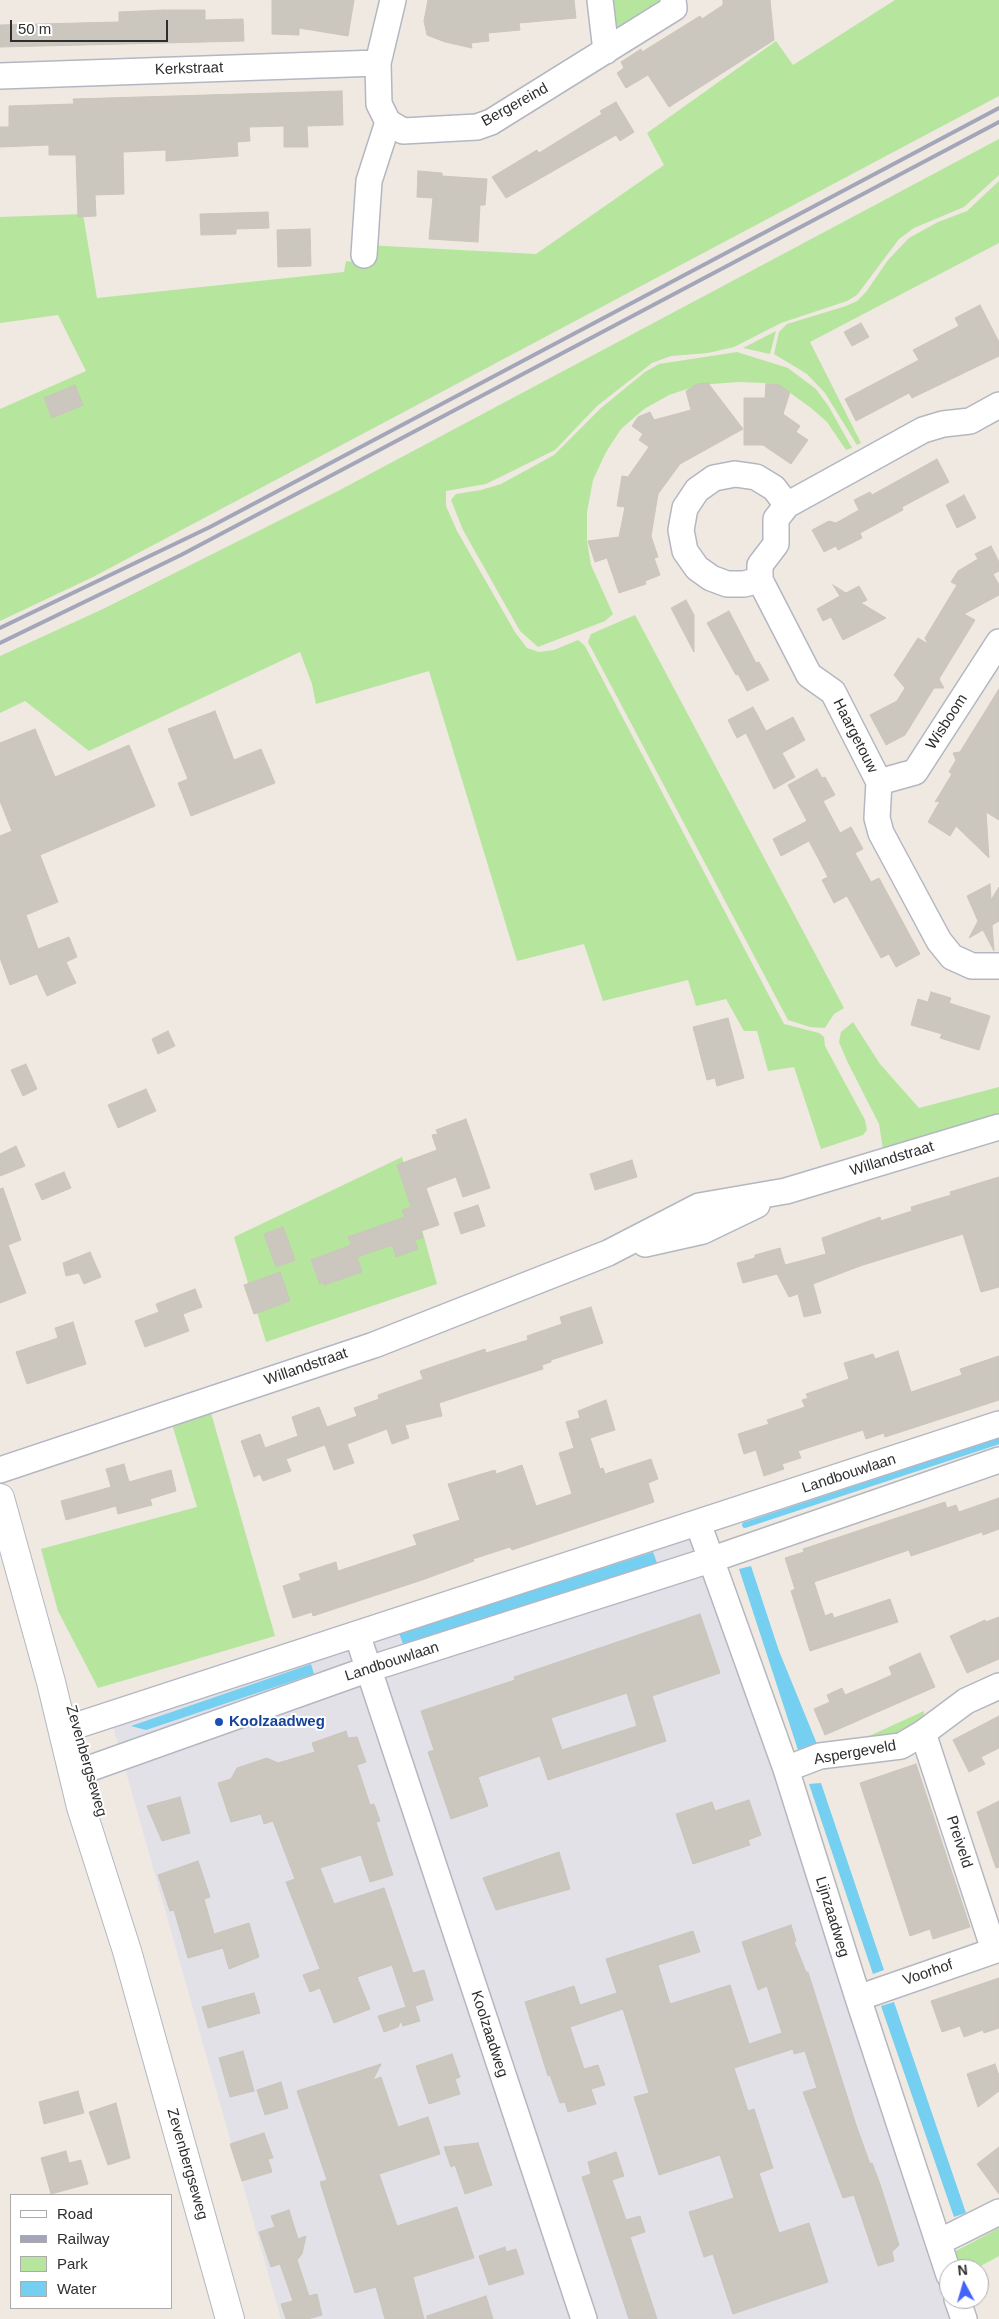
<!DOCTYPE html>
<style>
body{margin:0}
#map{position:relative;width:999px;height:2319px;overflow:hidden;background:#efe9e1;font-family:Helvetica,sans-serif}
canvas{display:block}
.legend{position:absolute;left:10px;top:2194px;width:162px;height:115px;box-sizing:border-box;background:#fff;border:1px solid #ababab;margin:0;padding:6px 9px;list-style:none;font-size:15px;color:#2e2e2e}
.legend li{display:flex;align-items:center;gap:10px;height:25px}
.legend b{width:25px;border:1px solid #ababab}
.north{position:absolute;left:939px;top:2259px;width:50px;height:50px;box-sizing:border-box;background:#fff;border:1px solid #ababab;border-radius:50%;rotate:354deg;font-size:14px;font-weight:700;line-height:20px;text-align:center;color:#2e2e2e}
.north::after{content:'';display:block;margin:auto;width:18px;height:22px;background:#4264fb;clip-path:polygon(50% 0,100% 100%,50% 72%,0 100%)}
.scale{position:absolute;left:10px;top:20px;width:158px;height:22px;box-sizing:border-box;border:2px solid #2e2e2e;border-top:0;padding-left:6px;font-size:15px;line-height:18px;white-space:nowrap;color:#2e2e2e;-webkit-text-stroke:4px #fff;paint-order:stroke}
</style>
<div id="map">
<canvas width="999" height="2319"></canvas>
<ul class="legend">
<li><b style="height:6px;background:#fff"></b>Road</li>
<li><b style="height:6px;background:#a3a6b8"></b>Railway</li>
<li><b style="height:14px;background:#b6e59e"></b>Park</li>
<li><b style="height:14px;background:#75cff0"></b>Water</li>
</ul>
<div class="north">N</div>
<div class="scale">50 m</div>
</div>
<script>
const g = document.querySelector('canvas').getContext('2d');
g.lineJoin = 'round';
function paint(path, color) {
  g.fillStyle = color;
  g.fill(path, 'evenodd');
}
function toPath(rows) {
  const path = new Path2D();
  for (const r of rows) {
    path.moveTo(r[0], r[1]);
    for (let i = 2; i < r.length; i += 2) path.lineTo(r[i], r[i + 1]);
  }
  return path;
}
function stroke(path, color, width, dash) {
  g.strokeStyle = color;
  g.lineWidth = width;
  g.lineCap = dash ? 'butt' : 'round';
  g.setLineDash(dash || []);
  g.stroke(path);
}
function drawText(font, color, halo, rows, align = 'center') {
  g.font = font + ' Helvetica,sans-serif';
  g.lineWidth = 4;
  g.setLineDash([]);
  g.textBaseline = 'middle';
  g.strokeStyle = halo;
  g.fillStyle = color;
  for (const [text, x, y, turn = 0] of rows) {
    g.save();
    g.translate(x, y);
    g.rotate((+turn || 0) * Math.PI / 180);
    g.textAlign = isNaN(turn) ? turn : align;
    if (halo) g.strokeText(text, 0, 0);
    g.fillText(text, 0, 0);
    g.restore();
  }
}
paint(toPath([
 [699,1513,949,2269,949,2299,969,2319,281,2319,107,1705]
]), '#e3e1e8');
paint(toPath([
 [612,0,661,0,660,4,621,30,614,29],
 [895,0,999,0,999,96,93,577,0,621,0,409,86,371,58,315,0,323,0,217,83,214,97,298,344,272,346,261,362,263,365,245,536,254,664,165,647,133,776,41,793,65],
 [999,139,999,175,964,207,914,228,899,239,857,295,847,301,781,323,734,347,708,353,671,356,652,363,597,406,555,450,486,484,446,491,446,506,457,531,515,632,527,648,539,652,554,650,578,640,585,646,784,1024,819,1033,824,1037,825,1046,865,1120,867,1130,863,1135,821,1149,794,1067,768,1071,757,1031,744,1031,726,999,696,1006,688,980,603,1001,584,944,517,961,429,671,316,704,312,684,300,652,89,751,25,701,0,713,0,656,103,609,338,491],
 [999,181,999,243,810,342,861,443,857,445,825,393,807,374,774,354,779,332,787,324,846,306,857,301,866,292,888,260,909,238,938,222,967,211],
 [776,331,770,354,743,348],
 [737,352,788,368,816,389,829,407,852,448,846,450,827,422,811,408,789,392,765,383,738,382,699,385,669,395,644,409,621,429,606,452,593,480,587,512,587,541,591,565,613,614,605,621,538,647,520,631,463,530,451,500,456,494,481,490,501,484,554,455,601,408,645,372,659,364],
 [635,615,844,1008,834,1014,825,1028,810,1027,788,1020,588,642,591,634],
 [853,1022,880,1064,919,1108,999,1087,999,1114,883,1149,879,1124,847,1061,839,1042,841,1032],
 [402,1157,437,1284,266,1342,234,1237],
 [206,1413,211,1413,275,1636,98,1688,58,1611,41,1549,197,1507,172,1424],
 [924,1711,923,1724,900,1739,845,1747],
 [999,2228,999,2256,975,2269,957,2269,952,2253]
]), '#b6e59e');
paint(toPath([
 [653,1552,657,1563,403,1644,399,1633],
 [751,1566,779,1651,817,1744,798,1750,739,1569],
 [311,1664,314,1674,146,1730,131,1726],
 [821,1783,884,1970,873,1974,809,1784],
 [894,2002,966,2213,954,2217,881,2006]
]), '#75cff0');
stroke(toPath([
 [745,1525,999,1441]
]), '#75cff0', 6);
const building = toPath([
 [272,0,354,0,348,36,299,28,299,35,272,34,272,0],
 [428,0,574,0,576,18,519,23,520,30,488,33,489,41,471,43,472,48,445,42,427,35,424,21,428,0],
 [723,0,770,0,774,40,669,107,648,75,626,88,617,73,624,68,621,62,641,49,642,52,700,16,702,19,723,5,723,0],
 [164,10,205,10,205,20,243,19,244,41,0,47,0,25,119,22,119,12,164,10],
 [342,91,343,125,307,126,308,147,284,147,284,126,249,127,250,141,237,142,238,156,166,161,166,150,123,152,124,194,95,195,96,216,78,217,76,155,49,155,49,145,0,147,0,127,9,127,9,106,74,104,73,99,342,91],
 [616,102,634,132,620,141,616,135,506,198,492,177,537,150,539,153,602,114,600,111,616,102],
 [418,171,442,173,442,176,487,179,485,205,480,205,478,242,429,239,433,198,417,197,418,171],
 [268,212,269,228,236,229,236,234,201,235,200,214,268,212],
 [310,229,311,266,278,267,277,230,310,229],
 [980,305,999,342,999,356,912,398,909,393,856,421,845,399,919,360,913,350,959,326,955,318,980,305],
 [861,323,869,337,852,346,844,332,861,323],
 [708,383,743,429,680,464,658,494,651,536,658,557,654,558,660,575,645,581,646,584,619,593,607,558,595,562,588,541,619,537,625,507,617,506,622,476,628,477,649,447,639,440,643,434,632,426,638,417,650,412,654,420,691,410,686,391,697,384,708,383],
 [766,384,779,385,790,392,783,414,800,426,796,432,808,440,791,464,763,445,744,445,744,398,765,398,766,384],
 [75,385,83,405,52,418,44,398,75,385],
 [937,459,949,482,902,507,903,510,901,511,860,533,862,538,838,550,836,546,824,552,812,530,829,521,836,523,859,510,854,500,870,492,872,495,937,459],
 [964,495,976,518,957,528,946,505,964,495],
 [991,546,999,562,999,571,993,574,999,585,999,595,964,614,975,620,939,679,944,688,934,688,905,735,886,745,870,715,897,701,905,688,894,675,918,638,928,644,925,638,957,585,951,582,958,571,978,559,975,554,991,546],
 [833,585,846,593,859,586,867,600,861,603,886,618,843,640,831,617,823,621,817,609,840,596,833,585],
 [686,600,694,615,694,652,671,608,686,600],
 [729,611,756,663,759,662,769,680,747,691,738,674,736,675,707,623,729,611],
 [999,689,999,820,986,812,989,858,956,826,950,836,928,822,940,801,935,802,952,774,949,772,956,760,953,753,960,752,999,689],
 [753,707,766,731,793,717,805,740,782,753,795,777,774,789,746,733,737,738,728,720,753,707],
 [215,711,234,760,261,749,275,783,191,816,178,783,188,779,168,729,215,711],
 [35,729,55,777,129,745,155,806,40,855,58,902,26,915,38,949,69,937,77,957,66,962,76,983,47,996,37,974,10,985,0,958,0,836,12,831,0,801,0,743,35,729],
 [817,769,822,778,825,777,835,795,823,801,840,833,851,827,863,849,855,853,871,882,879,878,920,954,896,967,889,954,881,958,847,896,834,903,822,880,828,877,809,841,781,856,773,839,807,821,788,785,817,769],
 [990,884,991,900,999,887,999,921,992,925,994,951,983,930,969,938,978,921,967,896,990,884],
 [931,992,951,998,949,1003,990,1016,979,1050,940,1038,942,1034,911,1025,918,999,928,1002,931,992],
 [728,1018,744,1078,717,1086,715,1078,707,1080,693,1027,728,1018],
 [168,1031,175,1046,158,1054,152,1039,168,1031],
 [26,1064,37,1089,23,1096,11,1070,26,1064],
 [146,1089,156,1111,118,1128,108,1105,146,1089],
 [466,1119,490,1188,463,1197,456,1177,426,1188,439,1225,421,1231,423,1238,414,1240,418,1249,396,1257,393,1246,389,1246,357,1257,362,1272,324,1285,323,1282,320,1284,311,1260,351,1245,348,1237,405,1217,402,1210,411,1207,397,1165,437,1150,432,1135,438,1134,436,1130,466,1119],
 [16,1146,25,1166,0,1176,0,1154,16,1146],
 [632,1160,637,1177,595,1190,590,1174,632,1160],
 [64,1172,71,1188,42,1200,35,1184,64,1172],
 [999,1177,999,1287,981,1292,963,1234,860,1266,813,1284,821,1313,804,1317,798,1294,789,1297,777,1274,743,1283,737,1263,755,1258,755,1255,780,1248,785,1265,826,1254,822,1238,880,1217,881,1221,912,1211,911,1207,951,1195,950,1192,999,1177],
 [3,1188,21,1240,8,1245,26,1293,0,1303,0,1189,3,1188],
 [478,1205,485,1226,461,1234,454,1213,478,1205],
 [283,1227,295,1260,276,1267,264,1234,283,1227],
 [90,1252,101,1277,84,1284,79,1273,66,1276,63,1263,90,1252],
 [280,1272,290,1301,254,1314,244,1285,280,1272],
 [195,1289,202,1307,183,1314,189,1331,145,1347,135,1321,159,1312,156,1304,195,1289],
 [591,1307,603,1343,551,1360,551,1362,542,1365,543,1369,439,1403,442,1416,405,1425,409,1438,392,1444,387,1429,347,1444,354,1463,334,1470,325,1445,286,1459,291,1471,263,1481,260,1474,254,1477,241,1441,260,1434,265,1448,298,1436,292,1417,319,1407,327,1427,357,1416,354,1408,379,1399,378,1395,423,1379,420,1371,485,1349,486,1353,528,1340,527,1336,562,1324,560,1317,591,1307],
 [73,1322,86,1364,27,1384,16,1352,58,1338,55,1328,73,1322],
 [898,1351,911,1392,962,1375,960,1369,999,1356,999,1400,885,1437,884,1433,866,1439,863,1430,798,1451,801,1458,782,1464,784,1469,764,1476,756,1450,744,1454,738,1434,769,1424,767,1420,805,1407,802,1400,808,1398,806,1394,849,1379,844,1363,873,1354,875,1359,898,1351],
 [606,1400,615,1430,590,1438,600,1469,603,1468,605,1474,651,1459,658,1479,648,1483,654,1502,512,1550,510,1547,473,1559,474,1561,422,1580,313,1616,312,1612,293,1618,283,1586,301,1580,299,1574,336,1562,338,1571,417,1545,413,1535,460,1520,448,1484,495,1470,496,1474,522,1465,536,1506,572,1494,559,1453,574,1448,566,1422,580,1418,578,1411,606,1400],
 [124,1464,129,1482,171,1470,176,1491,150,1499,152,1505,118,1514,116,1506,66,1520,61,1501,111,1487,106,1469,124,1464],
 [999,1498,999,1529,983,1535,982,1532,911,1556,909,1550,814,1582,825,1616,832,1613,834,1618,890,1599,898,1622,810,1651,791,1591,795,1589,785,1558,804,1552,803,1549,945,1502,947,1508,956,1505,959,1512,999,1498],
 [700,1614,720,1673,652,1696,666,1741,548,1780,540,1756,478,1777,488,1806,451,1819,428,1752,434,1750,421,1711,515,1680,514,1677,700,1614],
 [627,1693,637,1726,562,1750,551,1718,627,1693],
 [999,1617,999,1659,967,1673,950,1636,985,1620,986,1622,999,1617],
 [920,1653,935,1687,825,1735,814,1709,830,1702,827,1695,842,1688,845,1695,876,1682,892,1675,889,1667,920,1653],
 [999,1716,999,1748,981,1757,985,1764,969,1772,953,1740,999,1716],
 [346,1731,348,1738,357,1737,366,1762,357,1765,370,1805,374,1804,380,1821,376,1822,393,1875,370,1882,361,1855,320,1868,334,1904,384,1888,413,1973,424,1970,433,2000,415,2006,420,2021,403,2026,401,2021,398,2027,384,2032,378,2016,406,2007,392,1965,357,1977,370,2009,334,2023,320,1988,310,1992,303,1975,320,1969,286,1882,295,1879,273,1821,264,1824,261,1814,231,1822,218,1783,231,1779,237,1768,267,1758,278,1763,315,1752,312,1743,346,1731],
 [916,1764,970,1927,933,1939,930,1929,910,1936,860,1783,916,1764],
 [180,1797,190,1833,162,1841,147,1806,180,1797],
 [749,1800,761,1835,748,1840,750,1845,693,1864,676,1814,712,1802,715,1811,749,1800],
 [999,1801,999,1867,996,1868,977,1812,999,1801],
 [559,1852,570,1889,496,1910,483,1878,559,1852],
 [198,1861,210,1897,204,1899,214,1934,249,1923,259,1957,229,1969,223,1948,188,1958,174,1910,170,1911,158,1875,198,1861],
 [791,1925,796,1941,794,1942,806,1972,808,1972,856,2125,870,2164,872,2163,880,2184,899,2245,892,2252,894,2261,878,2266,854,2195,843,2198,803,2092,817,2088,805,2051,794,2054,793,2049,734,2068,748,2111,754,2109,773,2168,759,2173,779,2233,809,2223,828,2282,733,2314,713,2254,704,2257,689,2212,734,2198,720,2155,659,2175,634,2097,649,2093,623,2009,570,2027,584,2069,598,2065,605,2085,591,2089,596,2104,568,2112,565,2102,560,2103,550,2075,548,2076,525,2002,574,1986,580,2005,617,1993,606,1959,693,1931,700,1952,658,1965,670,2004,730,1985,749,2044,782,2033,767,1986,758,1990,742,1942,791,1925],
 [999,1978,999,2028,984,2033,983,2030,964,2037,960,2026,942,2032,931,2001,999,1978],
 [254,1993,260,2013,208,2028,202,2007,254,1993],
 [243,2051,254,2091,230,2097,219,2058,243,2051],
 [452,2054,460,2077,455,2079,460,2094,429,2104,416,2066,452,2054],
 [381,2064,373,2080,381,2077,398,2127,428,2117,440,2154,379,2174,397,2226,457,2207,474,2258,413,2277,424,2319,385,2319,376,2287,355,2293,320,2182,327,2180,297,2091,381,2064],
 [995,2064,999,2076,999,2091,978,2107,967,2074,995,2064],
 [281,2082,288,2108,265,2115,257,2090,281,2082],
 [78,2091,84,2113,44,2124,39,2102,78,2091],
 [116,2103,130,2158,108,2165,89,2112,116,2103],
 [264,2133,273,2158,268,2159,272,2172,242,2181,230,2144,264,2133],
 [478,2143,492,2185,465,2194,455,2165,451,2167,444,2147,478,2143],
 [999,2147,999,2194,977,2164,999,2147],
 [66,2151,69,2163,81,2160,88,2184,51,2194,41,2158,66,2151],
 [616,2152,624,2176,612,2180,626,2220,640,2216,645,2232,630,2237,657,2319,629,2319,582,2177,591,2174,588,2162,616,2152],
 [289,2210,298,2239,306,2236,302,2254,297,2260,309,2296,317,2294,322,2315,308,2319,286,2319,281,2304,293,2301,280,2264,271,2267,259,2232,275,2227,271,2216,289,2210],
 [505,2247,506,2252,516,2249,524,2274,489,2285,479,2256,505,2247],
 [486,2296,493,2319,427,2319,427,2316,486,2296]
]);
paint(building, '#cbc7bf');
stroke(building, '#cbc5ba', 1);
const street = toPath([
 [600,0,606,51],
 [0,76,378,63],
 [388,122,403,131,477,127,491,122,674,8,673,0],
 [364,255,369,181,388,122,379,104,378,63,393,0],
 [787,505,923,430,943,424,970,421,999,405],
 [760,580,744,584,727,584,711,578,697,568,685,551,681,530,685,508,697,490,714,478,735,474,756,477,774,488,787,505,776,519,776,544,760,565,760,580,809,675,833,692,879,782,877,818,881,833,939,941,952,957,972,966,999,966],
 [879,782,915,772,999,642],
 [645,1244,703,1231,757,1205],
 [0,1470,374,1345,608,1253,699,1206,786,1191,999,1127],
 [698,1523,786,1769,858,1998,949,2275],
 [357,1634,584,2319],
 [63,1730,999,1424],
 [923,1733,994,1950],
 [786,1769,820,1756,901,1746,923,1733,966,1701,999,1686],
 [74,1774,369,1669,713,1559,999,1460],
 [858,1998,999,1949],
 [939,2242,999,2212],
 [957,2299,964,2319]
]);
const secondary = toPath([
 [0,1498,51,1682,81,1807,127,1951,230,2319]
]);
stroke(street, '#b4b7c1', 28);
stroke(secondary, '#b4b7c1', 30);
stroke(street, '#fff', 25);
stroke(secondary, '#fff', 28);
stroke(toPath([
 [0,628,210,527,999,108],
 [0,643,181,555,999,122]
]), '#a3a6b8', 4);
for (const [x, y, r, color] of [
 [219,1722,5,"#1a4fb4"]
]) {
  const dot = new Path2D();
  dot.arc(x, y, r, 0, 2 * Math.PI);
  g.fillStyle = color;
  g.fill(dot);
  stroke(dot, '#fff', 2);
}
drawText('15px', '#2e2e2e', '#fff', [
 ["Kerkstraat",189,69,-2],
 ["Bergereind",515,105,-29],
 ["Wisboom",947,722,-57],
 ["Haargetouw",855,736,63],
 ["Willandstraat",892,1159,-17],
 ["Willandstraat",306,1367,-19],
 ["Landbouwlaan",849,1474,-18],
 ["Landbouwlaan",392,1662,-18],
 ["Aspergeveld",855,1753,-10],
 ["Zevenbergseweg",86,1761,74],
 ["Preiveld",959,1842,72],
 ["Lijnzaadweg",832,1917,73],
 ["Voorhof",928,1973,-19],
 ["Koolzaadweg",489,2034,72],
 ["Zevenbergseweg",187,2164,74]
]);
drawText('bold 15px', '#164399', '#fff', [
 ["Koolzaadweg",229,1722]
], 'left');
</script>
